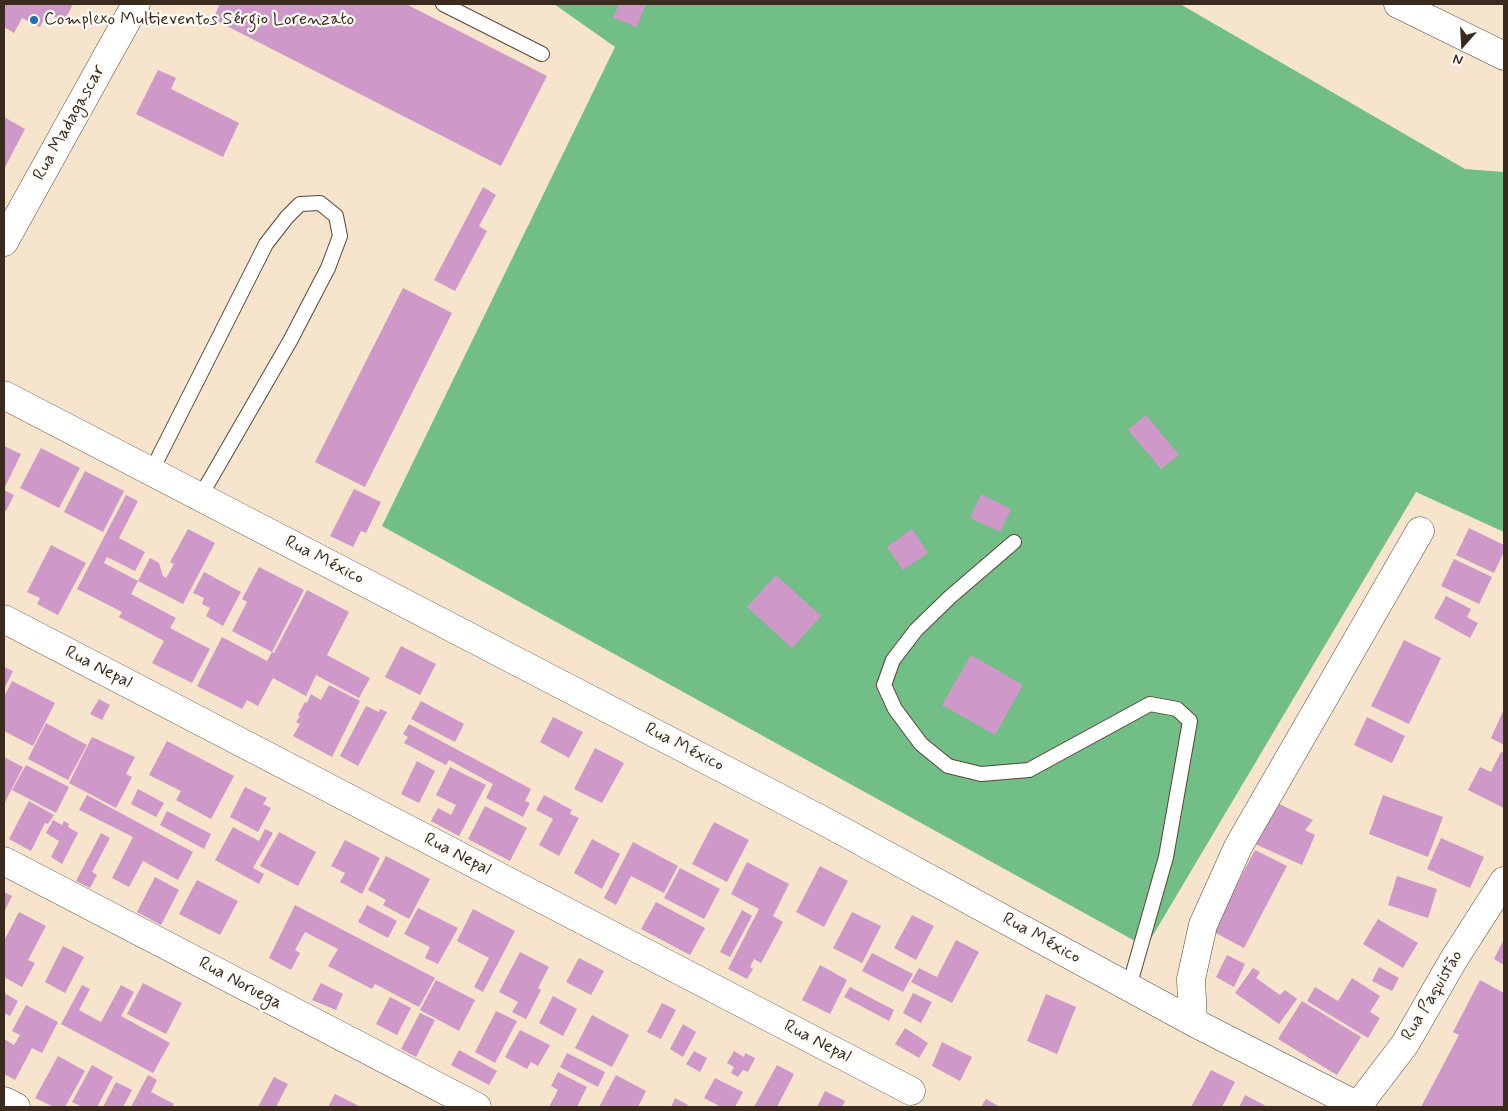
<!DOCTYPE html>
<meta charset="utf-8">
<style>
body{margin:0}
#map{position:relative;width:1508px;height:1111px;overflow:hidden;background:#f7e4cd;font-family:Mynerve,sans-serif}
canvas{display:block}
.frame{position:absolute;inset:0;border:5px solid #3b2a1e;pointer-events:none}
.north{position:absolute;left:1438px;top:20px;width:50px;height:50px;-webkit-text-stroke:4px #fdfcf7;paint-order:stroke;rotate:199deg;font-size:14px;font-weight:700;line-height:20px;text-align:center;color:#3b2a1e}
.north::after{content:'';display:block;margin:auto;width:18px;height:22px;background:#3b2a1e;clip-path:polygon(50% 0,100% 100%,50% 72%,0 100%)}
</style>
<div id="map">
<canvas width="1508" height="1111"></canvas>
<div class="frame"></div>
<div class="north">N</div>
</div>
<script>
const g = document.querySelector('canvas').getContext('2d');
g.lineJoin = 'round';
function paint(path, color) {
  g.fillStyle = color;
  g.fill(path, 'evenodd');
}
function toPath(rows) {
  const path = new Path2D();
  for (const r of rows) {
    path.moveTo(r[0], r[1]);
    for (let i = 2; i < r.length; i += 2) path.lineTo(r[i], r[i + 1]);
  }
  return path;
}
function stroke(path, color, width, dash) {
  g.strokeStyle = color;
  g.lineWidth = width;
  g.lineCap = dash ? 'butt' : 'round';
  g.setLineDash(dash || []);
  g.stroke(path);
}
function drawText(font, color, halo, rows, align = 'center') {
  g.font = font + ' Mynerve,sans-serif';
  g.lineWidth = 4.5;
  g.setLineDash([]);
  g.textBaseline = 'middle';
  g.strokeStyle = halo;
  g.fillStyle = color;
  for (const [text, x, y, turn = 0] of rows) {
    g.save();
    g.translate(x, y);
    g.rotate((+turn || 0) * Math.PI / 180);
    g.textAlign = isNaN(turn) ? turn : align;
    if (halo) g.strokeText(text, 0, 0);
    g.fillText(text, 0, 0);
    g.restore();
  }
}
paint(toPath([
 [554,4,1180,4,1465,169,1504,172,1504,532,1416,492,1146,947,382,526,615,47]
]), '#72be87');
paint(toPath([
 [4,4,73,4,64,22,47,13,40,27,22,18,14,33,4,27],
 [220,4,406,4,547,76,501,166,213,19],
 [619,4,646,4,637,27,613,18],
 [158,70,176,78,171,89,239,123,223,157,136,114],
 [4,117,25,129,4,169],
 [483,187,496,195,479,226,487,231,455,291,434,280],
 [403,288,452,313,365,487,315,462],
 [1146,415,1179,455,1161,469,1128,430],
 [4,446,21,454,4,489],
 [41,448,80,468,59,508,20,488],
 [85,471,124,491,103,532,64,512],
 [354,489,381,502,366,533,361,531,353,547,330,536],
 [4,490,14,495,6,511,4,510],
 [981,494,1011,509,1000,532,970,518],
 [126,495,138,501,119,538,145,552,135,571,107,557,104,563,138,581,150,558,159,563,163,576,166,578,174,564,170,562,188,529,215,543,183,604,138,581,131,594,176,618,170,628,210,649,192,683,152,663,164,641,119,617,122,612,77,589],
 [1469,528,1504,545,1504,552,1494,573,1456,555],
 [912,529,928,553,903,570,887,547],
 [51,545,86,563,58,615,37,604,40,598,27,592],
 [1454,559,1492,577,1479,604,1441,586],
 [259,567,304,590,272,652,232,631,247,602,242,599],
 [204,572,241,592,223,626,206,616,210,608,202,604,204,598,193,593],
 [776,575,821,616,792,648,747,607],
 [307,590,349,612,327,655,370,678,359,698,316,675,306,696,273,678,258,706,247,700,242,709,197,686,222,637,267,661,272,652,274,653],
 [1446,596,1471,609,1467,617,1478,623,1470,638,1434,618],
 [1404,640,1441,658,1409,724,1371,706],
 [401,646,436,664,420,695,385,677],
 [971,655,1023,685,995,735,942,705],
 [4,667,13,671,4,689],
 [12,681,55,703,33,746,4,731,4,697],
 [329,685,360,701,332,757,293,736,300,724,296,722,300,716,298,715,305,702,307,703,311,694,321,700],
 [99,699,110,705,102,720,90,714],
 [421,701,464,724,455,742,411,719],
 [366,706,379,712,380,709,387,712,358,766,340,756],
 [1504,709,1504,745,1491,738],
 [553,717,583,732,569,758,540,742],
 [1367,717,1405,736,1392,763,1354,745],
 [46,723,87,745,68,780,28,759],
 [409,724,531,789,525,801,530,803,523,817,486,798,493,784,449,760,446,765,404,743,408,737,403,734],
 [92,737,135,757,126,774,132,777,116,808,69,783],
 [167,741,234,776,211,819,176,800,181,791,149,775],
 [595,748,624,763,602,803,574,789],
 [1501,752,1504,753,1504,808,1468,790,1480,767,1491,772],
 [4,757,23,767,4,804],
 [417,761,435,771,419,803,401,794],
 [26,765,69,787,56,813,12,790],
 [450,767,486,785,459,836,431,821,438,808,451,815,456,805,436,795],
 [245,787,267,798,263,804,271,808,258,832,230,817],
 [138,789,164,803,156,817,131,804],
 [87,795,193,852,178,880,143,861,129,887,112,878,133,837,79,810],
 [544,795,572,810,570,814,579,818,559,856,539,845,553,819,536,810],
 [1383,795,1443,817,1428,857,1369,834],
 [29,801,54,815,48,824,45,823,31,851,9,839],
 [1275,802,1313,820,1305,830,1315,835,1302,865,1255,844],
 [485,806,527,828,510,861,468,839],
 [167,811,211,834,204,849,160,825],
 [53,820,62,825,64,821,69,824,68,827,78,833,62,864,51,857,59,841,46,833],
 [714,822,749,840,727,882,692,864],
 [233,827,259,841,265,829,273,833,253,868,264,874,259,884,215,860],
 [279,832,316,852,298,886,260,866],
 [101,833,110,838,92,872,97,875,90,888,76,881],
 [1441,838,1484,857,1470,888,1427,869],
 [592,839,620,854,602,889,574,873],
 [345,840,380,858,362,894,340,882,345,873,331,866],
 [633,842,678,866,664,893,631,876,616,905,604,898],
 [1255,850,1287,866,1244,948,1212,931],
 [386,856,430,879,409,919,383,905,386,900,368,890],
 [747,862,789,884,773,916,783,922,761,963,754,959,750,967,753,969,747,979,728,969,759,909,731,894],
 [820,866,848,881,824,927,796,912],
 [680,868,720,889,704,919,664,898],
 [1397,876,1437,889,1428,918,1388,905],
 [155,877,179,890,161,925,137,912],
 [197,880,238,901,220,935,179,914],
 [4,892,12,896,4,912],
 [656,902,705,928,690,955,641,929],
 [295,905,435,978,419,1007,375,984,372,989,328,966,338,949,305,932,295,950,300,953,291,970,269,958],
 [367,905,397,921,388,938,358,922],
 [418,908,458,928,438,964,425,958,430,947,404,934],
 [473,909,515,931,483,992,474,987,489,958,457,941],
 [742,910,752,916,730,957,720,952],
 [19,912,46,926,28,960,35,963,22,987,4,977,4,941],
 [852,912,881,926,862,963,833,948],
 [912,915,934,926,916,960,894,948],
 [1378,919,1418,943,1403,968,1363,944],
 [1504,939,1504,965,1494,959],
 [956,940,979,952,952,1003,911,982,919,968,937,977],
 [63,946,84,957,65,993,45,982],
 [520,952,549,967,538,988,541,990,526,1019,512,1012,518,1002,499,992],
 [872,953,913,974,903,992,862,971],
 [1227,955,1245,964,1234,987,1216,977],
 [579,958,604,971,591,995,566,982],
 [820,965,847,980,830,1014,802,1000],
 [1379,967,1399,978,1392,991,1372,981],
 [1253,968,1260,972,1256,978,1280,995,1285,990,1297,999,1279,1024,1235,993],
 [1352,978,1380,996,1370,1012,1380,1018,1368,1038,1307,1001,1315,987,1338,1001],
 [436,980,475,1000,459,1031,420,1010],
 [1480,980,1504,993,1504,1107,1421,1107,1459,1035,1453,1032],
 [143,983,182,1003,166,1034,127,1014],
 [321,983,343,994,336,1010,312,1000],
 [82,985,90,989,79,1010,101,1022,121,985,134,992,121,1016,170,1043,153,1073,61,1024],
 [850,987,894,1010,889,1021,844,997],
 [4,993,18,1001,10,1016,4,1013],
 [913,993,932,1002,921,1023,903,1013],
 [1046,994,1076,1007,1057,1054,1027,1041],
 [553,996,577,1009,563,1036,539,1023],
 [390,997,411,1008,397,1035,376,1024],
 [1302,1001,1361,1037,1337,1075,1278,1039],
 [662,1003,676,1010,661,1039,647,1032],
 [26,1005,58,1022,42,1053,32,1048,15,1080,4,1074,4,1039,14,1045,20,1035,12,1031],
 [496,1011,517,1021,495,1063,475,1052],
 [420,1013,435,1020,416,1057,401,1049],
 [592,1015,629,1035,612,1067,575,1048],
 [683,1024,696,1032,683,1057,670,1049],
 [905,1028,928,1043,919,1058,895,1044],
 [520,1030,550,1045,538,1066,531,1062,527,1069,505,1057],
 [942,1042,972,1057,960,1081,932,1066],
 [459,1050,497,1071,489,1085,451,1065],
 [694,1051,707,1058,700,1072,686,1064],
 [734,1051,744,1057,745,1053,755,1058,748,1072,743,1070,738,1077,731,1073,734,1067,727,1063],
 [567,1053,605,1072,598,1087,560,1067],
 [58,1056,85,1071,65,1107,54,1107,35,1098],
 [92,1065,113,1077,97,1107,82,1107,72,1102],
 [777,1065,794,1074,777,1107,754,1107],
 [1211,1070,1235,1082,1222,1107,1191,1107],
 [558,1072,587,1087,577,1107,549,1107,558,1090,551,1086],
 [148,1075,157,1080,151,1092,174,1104,172,1107,131,1107],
 [616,1075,646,1091,638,1107,599,1107],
 [274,1077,288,1084,276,1107,258,1107],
 [715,1078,743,1092,735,1107,721,1107,704,1098],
 [116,1082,132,1090,123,1107,103,1107],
 [825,1091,845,1101,842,1107,817,1107],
 [335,1094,361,1107,328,1107],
 [1245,1095,1268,1107,1239,1107],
 [675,1098,688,1105,687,1107,671,1107],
 [986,1099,1000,1107,981,1107]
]), '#ce99c8');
const service = toPath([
 [443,4,542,54],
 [151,472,266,244,287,217,300,204,320,203,336,216,340,236,328,268,290,341,200,497],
 [1014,542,950,597,916,630,893,660,884,685,895,709,921,744,948,766,981,774,1029,770,1150,704,1177,709,1190,721,1166,857,1129,987]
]);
const minor = toPath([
 [1398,4,1504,56],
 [4,242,136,4],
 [4,395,820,819,1193,1022,1360,1107],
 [4,619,911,1091],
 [4,861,477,1107],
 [1193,1022,1191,979,1203,925,1238,847,1420,531],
 [4,1101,16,1107],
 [1357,1107,1405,1044,1454,959,1504,881]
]);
stroke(service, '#574638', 16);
stroke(minor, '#574638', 29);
stroke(service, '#fff', 14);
stroke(minor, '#fff', 28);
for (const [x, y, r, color] of [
 [34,20,5,"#1f6fb2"]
]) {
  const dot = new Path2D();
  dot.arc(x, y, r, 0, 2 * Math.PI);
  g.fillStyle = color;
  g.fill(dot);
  stroke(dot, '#fdfcf7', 2);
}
drawText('18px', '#3b2a1e', '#fdfcf7', [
 ["Complexo Multieventos Sérgio Lorenzato",44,20]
], 'left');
drawText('18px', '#3b2a1e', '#fdfcf7', [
 ["Rua Madagascar",70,123,-61],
 ["Rua México",324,561,27],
 ["Rua Nepal",98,668,27],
 ["Rua México",684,748,27],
 ["Rua Nepal",457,855,27],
 ["Rua México",1041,939,29],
 ["Rua Noruega",240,984,28],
 ["Rua Paquistão",1433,996,-59],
 ["Rua Nepal",817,1042,27]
]);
</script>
